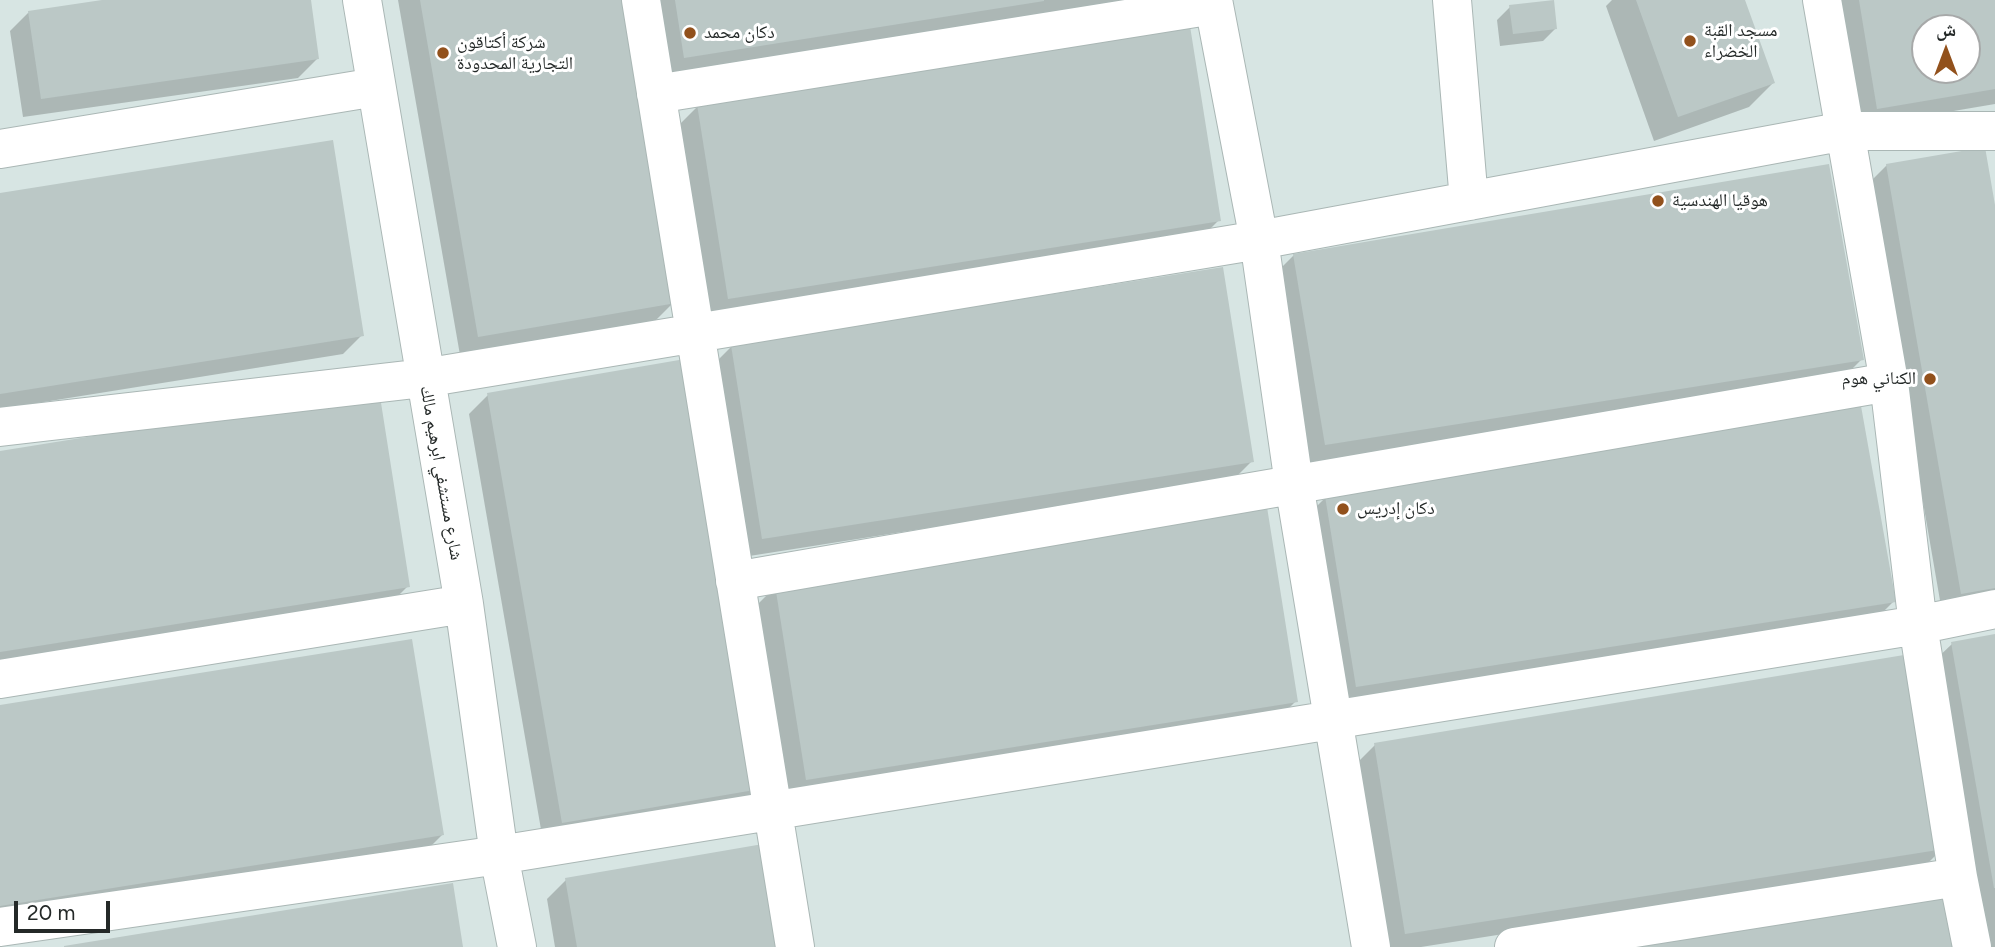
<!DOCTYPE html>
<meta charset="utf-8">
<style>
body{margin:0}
#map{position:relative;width:1995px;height:947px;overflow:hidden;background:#d7e5e3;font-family:Figtree,"Noto Naskh Arabic",sans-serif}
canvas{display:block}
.north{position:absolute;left:1911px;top:14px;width:70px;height:70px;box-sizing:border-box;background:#fff;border:2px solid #a7a9a9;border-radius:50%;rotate:0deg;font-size:19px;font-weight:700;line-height:28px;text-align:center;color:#242928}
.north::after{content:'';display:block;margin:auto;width:24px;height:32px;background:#92511c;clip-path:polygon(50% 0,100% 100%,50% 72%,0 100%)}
.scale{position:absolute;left:14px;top:901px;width:96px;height:32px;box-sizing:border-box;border:4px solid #242928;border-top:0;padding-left:9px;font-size:21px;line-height:24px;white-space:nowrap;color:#242928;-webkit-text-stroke:5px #fff;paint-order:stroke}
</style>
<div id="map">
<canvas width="1995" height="947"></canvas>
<div class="north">ش</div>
<div class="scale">20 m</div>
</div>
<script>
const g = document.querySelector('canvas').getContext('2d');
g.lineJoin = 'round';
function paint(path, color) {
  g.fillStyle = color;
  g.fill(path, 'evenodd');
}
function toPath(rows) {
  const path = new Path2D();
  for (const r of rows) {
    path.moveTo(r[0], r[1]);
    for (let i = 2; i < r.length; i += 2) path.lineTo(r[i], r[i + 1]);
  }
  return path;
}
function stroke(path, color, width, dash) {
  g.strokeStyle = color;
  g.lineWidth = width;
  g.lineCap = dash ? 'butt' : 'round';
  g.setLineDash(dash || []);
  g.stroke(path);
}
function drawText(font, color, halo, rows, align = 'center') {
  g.font = font + ' Figtree,"Noto Naskh Arabic",sans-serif';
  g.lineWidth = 6;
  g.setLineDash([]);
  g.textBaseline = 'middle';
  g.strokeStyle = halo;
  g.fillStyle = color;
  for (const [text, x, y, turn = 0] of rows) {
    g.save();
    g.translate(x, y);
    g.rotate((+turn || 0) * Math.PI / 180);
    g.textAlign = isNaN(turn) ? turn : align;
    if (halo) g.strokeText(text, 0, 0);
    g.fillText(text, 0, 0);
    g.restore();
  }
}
paint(toPath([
 [114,0,309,0,317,59,298,78,23,117,10,31,29,12],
 [398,0,622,0,674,302,655,321,460,355],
 [654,0,1147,0,666,76],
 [1612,0,1743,0,1773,83,1749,107,1654,141,1606,6],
 [1837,0,1995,0,1995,104,1859,127],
 [1925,28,1967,28,1967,70,1925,70],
 [1510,7,1556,28,1543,41,1500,46,1497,20],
 [698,106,1219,220,1200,239,710,317,679,125],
 [1887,165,1995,215,1995,603,1942,612,1868,184],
 [0,195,362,335,343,354,0,409],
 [1294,255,1862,359,1843,378,1306,463,1275,274],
 [732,346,1252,461,1233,480,743,557,713,365],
 [488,395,758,789,739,808,543,841,469,414],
 [0,452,408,586,389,605,0,667],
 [1326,497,1894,601,1875,620,1338,705,1307,516],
 [775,587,1296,701,1277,720,787,798,756,606],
 [1995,636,1995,947,1982,947,1933,662,1952,644],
 [0,706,442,835,423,854,0,921],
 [1375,745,1942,849,1923,868,1421,947,1385,947,1356,764],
 [566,880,779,947,555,947,547,899]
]), '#0003');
paint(toPath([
 [102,0,311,0,319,59,41,99,28,11],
 [420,0,623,0,676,303,478,337],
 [675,0,1044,0,1044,1,684,58],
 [1554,0,1557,29,1513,34,1509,5],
 [1636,0,1745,0,1775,83,1678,117],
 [1859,0,1995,0,1995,89,1877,109],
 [1925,28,1967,28,1967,70,1925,70],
 [1190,26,1221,221,728,299,697,104],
 [333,140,364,336,0,394,0,193],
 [1985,147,1995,205,1995,588,1961,594,1886,164],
 [1829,164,1864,360,1325,445,1293,254],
 [1223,267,1254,462,762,539,731,345],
 [685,359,760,789,562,823,487,393],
 [379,390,410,587,0,652,0,451],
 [1861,406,1896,602,1356,687,1325,496],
 [1267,507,1298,702,806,780,775,585],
 [1995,634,1995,888,1994,888,1951,642],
 [412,639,444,835,0,906,0,705],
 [1910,654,1944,849,1405,934,1374,743],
 [763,844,781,947,577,947,565,878],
 [453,883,463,947,64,947,64,946],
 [1947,891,1957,947,1622,947]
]), '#bbc8c6');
const minor = toPath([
 [362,0,464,604,499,855,517,947],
 [641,0,795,947],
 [1213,0,1259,240,1294,484,1371,947],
 [1452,0,1469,201],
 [1822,0,1889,382,1918,625,1958,877,1972,947],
 [656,94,1214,5],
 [0,149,376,87],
 [0,427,424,378,1259,240,1845,131,1995,131],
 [735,581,1889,382],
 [0,679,464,604],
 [0,927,499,855,1918,625,1995,609],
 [1514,947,1958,877]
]);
stroke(minor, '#aab7b5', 40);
stroke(minor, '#fff', 38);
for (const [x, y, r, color] of [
 [690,33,7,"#92511c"],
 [1690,41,7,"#92511c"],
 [443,53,7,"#92511c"],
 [1658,201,7,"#92511c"],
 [1930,379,7,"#92511c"],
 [1343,509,7,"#92511c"]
]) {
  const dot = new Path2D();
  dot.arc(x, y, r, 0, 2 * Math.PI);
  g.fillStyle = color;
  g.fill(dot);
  stroke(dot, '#fff', 2.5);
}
drawText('18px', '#242928', '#fff', [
 ["مسجد القبة",1704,31],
 ["الخضراء",1704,52],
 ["دكان محمد",704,33],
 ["شركة أكتاقون",457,43],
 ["التجارية المحدودة",457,64],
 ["هوقيا الهندسية",1672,201],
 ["الكناني هوم",1916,379,"right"],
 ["دكان إدريس",1357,509]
], 'left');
drawText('18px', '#242928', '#fff', [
 ["شارع مستشفي ابرهيم مالك",441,473,80]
]);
</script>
